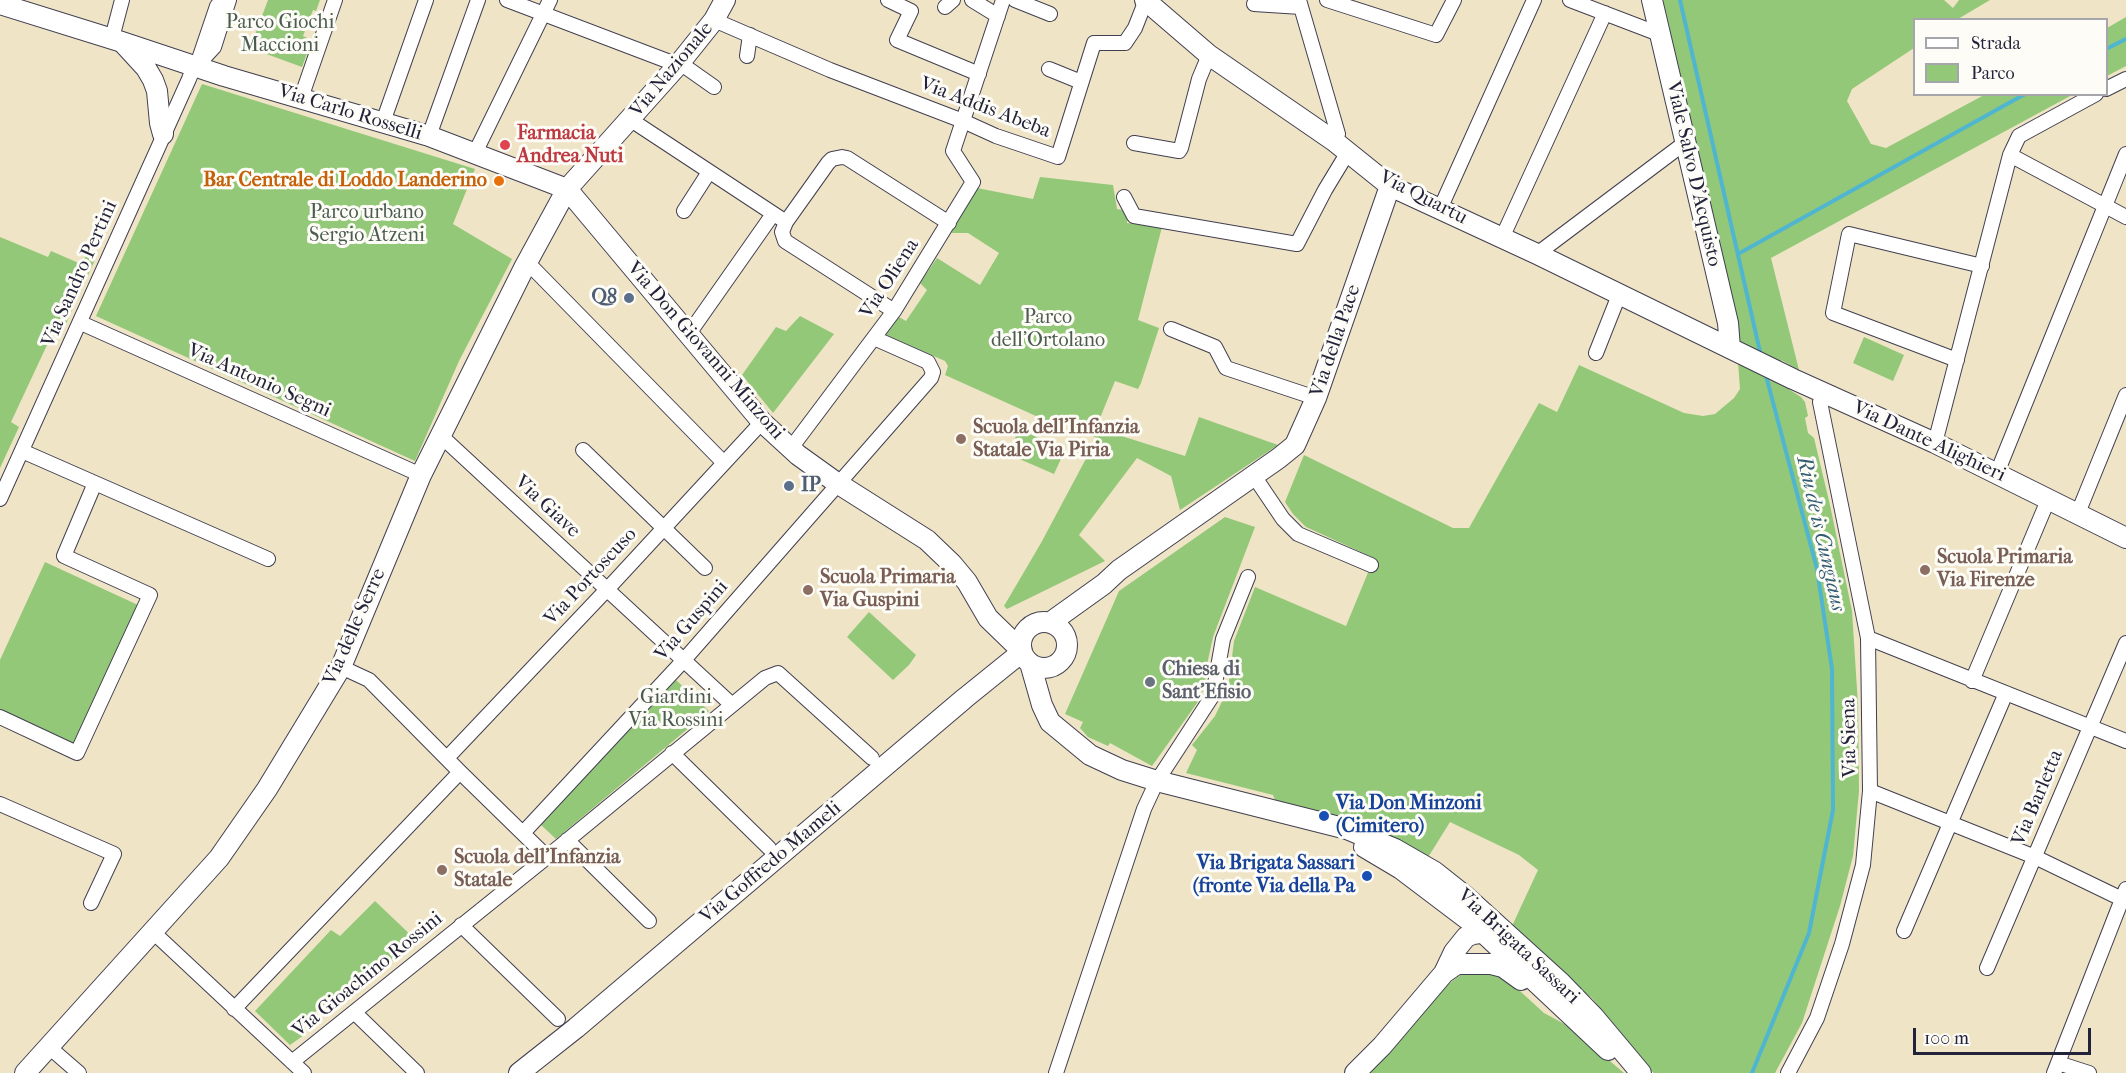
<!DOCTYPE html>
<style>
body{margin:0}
#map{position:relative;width:2126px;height:1073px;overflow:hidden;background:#efe4c6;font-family:"IM FELL French Canon",serif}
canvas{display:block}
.legend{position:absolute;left:1913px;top:18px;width:195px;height:78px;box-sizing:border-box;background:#fdfcf7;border:2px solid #a5a5ac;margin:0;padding:8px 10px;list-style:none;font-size:18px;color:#22223b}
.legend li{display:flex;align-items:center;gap:12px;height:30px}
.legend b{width:30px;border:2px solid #a5a5ac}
.scale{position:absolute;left:1913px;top:1028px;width:178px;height:27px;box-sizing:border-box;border:3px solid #22223b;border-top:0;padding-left:8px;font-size:18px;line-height:21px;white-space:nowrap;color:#22223b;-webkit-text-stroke:4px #fdfcf7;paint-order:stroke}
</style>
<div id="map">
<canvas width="2126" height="1073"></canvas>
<ul class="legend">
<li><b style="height:8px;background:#fff"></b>Strada</li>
<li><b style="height:16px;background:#93c879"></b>Parco</li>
</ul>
<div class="scale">100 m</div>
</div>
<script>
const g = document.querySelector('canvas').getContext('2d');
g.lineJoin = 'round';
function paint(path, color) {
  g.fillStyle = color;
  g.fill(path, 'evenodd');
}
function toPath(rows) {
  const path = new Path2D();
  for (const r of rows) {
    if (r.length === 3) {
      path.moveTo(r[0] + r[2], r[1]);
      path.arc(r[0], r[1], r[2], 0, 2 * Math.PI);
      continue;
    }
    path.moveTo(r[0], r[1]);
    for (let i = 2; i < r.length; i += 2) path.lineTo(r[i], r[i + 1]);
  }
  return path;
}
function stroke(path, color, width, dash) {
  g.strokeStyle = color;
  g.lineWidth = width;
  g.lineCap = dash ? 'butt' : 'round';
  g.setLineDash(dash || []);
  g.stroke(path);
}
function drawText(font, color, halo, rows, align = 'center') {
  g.font = font + ' "IM FELL French Canon",serif';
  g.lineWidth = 6;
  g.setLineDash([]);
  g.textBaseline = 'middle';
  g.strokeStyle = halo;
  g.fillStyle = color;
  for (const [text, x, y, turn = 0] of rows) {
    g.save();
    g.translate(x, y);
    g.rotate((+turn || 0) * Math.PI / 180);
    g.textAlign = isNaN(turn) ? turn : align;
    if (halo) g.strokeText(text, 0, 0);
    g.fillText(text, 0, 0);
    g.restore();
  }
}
paint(toPath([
 [268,0,320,0,316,11,313,10,303,36,312,40,302,67,250,48],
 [1663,0,1944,0,1953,8,1959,0,1990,0,1958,19,1914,20,1914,48,1852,89,1847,101,1871,144,1886,148,1984,95,2072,95,1771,258,1799,370,1781,360,1790,390,1801,397,1805,402,1808,416,1805,418,1808,433,1814,438,1830,505,1852,611,1858,705,1859,791,1853,856,1840,906,1802,1023,1775,1073,1654,1073,1647,1068,1592,998,1573,984,1512,926,1538,870,1519,855,1450,822,1427,859,1368,828,1328,814,1326,816,1275,800,1273,795,1186,773,1197,750,1192,745,1215,716,1228,689,1234,641,1255,587,1346,626,1374,558,1306,527,1293,514,1285,502,1304,455,1453,528,1469,528,1539,403,1557,412,1579,365,1684,413,1703,416,1715,414,1734,398,1740,389,1736,335,1665,35,1670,29],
 [2126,17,2126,66,2107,76,2107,28],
 [202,84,475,169,453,224,512,259,459,361,415,461,96,316],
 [1040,177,1113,185,1117,209,1128,211,1127,223,1162,227,1138,320,1159,328,1141,383,1138,389,1115,381,1096,428,1185,456,1199,417,1278,445,1180,510,1171,476,1137,458,1079,535,1105,561,1007,609,1004,606,1041,543,1097,438,1060,421,1047,421,945,375,948,366,945,361,886,335,897,316,906,321,927,290,920,283,937,258,980,285,999,253,968,233,951,233,977,188,1033,199],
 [0,237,48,257,51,251,81,264,86,256,95,260,63,330,55,328,11,422,19,427,0,468],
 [800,316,834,334,773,413,742,375,776,327,786,331],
 [1864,337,1904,355,1893,381,1853,363],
 [1019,429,1065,450,1054,474,1008,454],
 [1225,517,1255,527,1213,637,1205,674,1206,684,1197,703,1152,766,1110,743,1108,746,1088,737,1080,728,1083,722,1065,714,1119,591],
 [45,562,138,605,74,743,0,709,0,660],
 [869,612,916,655,909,665,893,680,847,637],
 [676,680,709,711,556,839,540,824],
 [375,901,417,941,339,1005,330,1000,299,1025,304,1035,290,1045,255,1011,331,930,340,936],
 [1471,971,1495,974,1508,980,1544,1013,1570,1027,1624,1073,1366,1073,1443,985,1446,986,1462,974]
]), '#93c879');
stroke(toPath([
 [1680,0,1761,356],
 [2106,49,2126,39],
 [1738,254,2025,94],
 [1752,1073,1809,933,1833,810,1832,669,1817,569,1765,372]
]), '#50b5cf', 4);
const street = toPath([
 [507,0,678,65],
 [888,0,911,11,897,40,979,74],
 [972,0,998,16],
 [1015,0,1050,14],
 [1299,0,1338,134,1334,141],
 [1327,0,1436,35,1454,0],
 [1570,0,1659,34],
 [1254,4,1301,7],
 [945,7,953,0],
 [714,20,830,70,963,121,996,136,1058,157,1094,43,1125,43,1135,28,1146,0],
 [112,38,122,0],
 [747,56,750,35],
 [198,62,217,6,222,0],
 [680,63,714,87],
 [1049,69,1081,82],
 [2106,89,2126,79],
 [301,98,335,0],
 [631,120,786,222],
 [383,122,426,0],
 [429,136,478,0],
 [1134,143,1179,151,1181,148,1199,79,1209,55],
 [475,153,550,0],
 [2010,155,2126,217],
 [1124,197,1134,216,1297,244,1325,190,1348,152],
 [1440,209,1534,0],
 [684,211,709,172],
 [1502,238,1605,13],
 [1537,254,1686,142],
 [527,262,724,463],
 [894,311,785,241,782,232,786,222,828,163,832,159,842,157,847,158,949,223],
 [81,323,421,475],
 [1171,329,1215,347,1226,368,1316,398],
 [688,335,773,214],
 [1596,353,1619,295],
 [1957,360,1833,313,1849,234,1982,266],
 [441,436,731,704],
 [1935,443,2010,155,2019,136,2096,94],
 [791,448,894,311,973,182,953,151,1003,0],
 [583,450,705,568],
 [22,451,268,559],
 [1997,473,2126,154],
 [1254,476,1283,519,1298,534,1371,565],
 [0,499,189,79,192,71,214,47,229,0],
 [2078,513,2126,395],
 [1868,638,2126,741],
 [341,667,369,680,460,772,547,857],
 [1972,681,2048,500],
 [0,717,77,753,150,595,64,556,95,483],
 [672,753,769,848],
 [447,758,614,582,762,422],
 [1870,791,2035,857,2126,901],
 [0,804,114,854,91,903],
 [523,833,684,660,931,378,933,372,928,362,874,338],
 [567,840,649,921],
 [461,925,558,1019],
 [152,931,304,1073],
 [1904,931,2006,693],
 [1987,968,2126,643],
 [234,1009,460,772],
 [354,1012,417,1073],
 [49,1047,79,1073],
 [292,1062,547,857,765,678,778,673,872,758],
 [2058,1063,2089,1073],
 [1056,1073,1144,809,1157,781,1213,695,1223,639,1248,577],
 [1788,1073,1817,1018,1842,944,1863,865,1870,791,1868,638,1820,402,1825,394],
 [2054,1073,2126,889]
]);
const secondary = toPath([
 [1145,0,1209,55,1334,141,1390,186,1537,254,1793,379,1935,443,2126,538],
 [1652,0,1728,323,1730,348],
 [0,4,122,42,224,76,429,136,567,189,762,422,798,455,837,483,927,540,952,564,967,582,988,618,1022,651],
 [124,44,146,68,153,80,157,91,160,123,163,134],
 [1044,645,23],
 [1051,622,1104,584,1119,570,1279,458,1295,445,1316,398,1390,186],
 [1030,663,1042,705,1050,722,1090,755,1122,770,1157,781,1347,829,1395,849,1435,872,1464,895,1561,983,1594,1017,1641,1073],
 [1364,847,1401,869,1475,925,1608,1050],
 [1444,973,1457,964,1491,964,1503,967,1521,980],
 [25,1073,219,858,267,789,341,667,421,475,525,266,567,189,678,65,714,20,725,0],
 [519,1073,576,1028,965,698,1022,652],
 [1355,1073,1382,1046,1444,973,1454,952,1466,937,1473,934,1493,931]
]);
stroke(street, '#413f50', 16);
stroke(secondary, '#413f50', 22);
stroke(street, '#fff', 14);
stroke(secondary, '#fff', 20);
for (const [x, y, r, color] of [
 [505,145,6,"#e0444e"],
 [499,181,6,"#e8710a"],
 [629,298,6,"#5c6f8a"],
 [961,439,6,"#8d6e63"],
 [789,486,6,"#5c6f8a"],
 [1925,570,6,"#8d6e63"],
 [808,590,6,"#8d6e63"],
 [1150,682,6,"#6b7280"],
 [1324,816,6,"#1a4fb4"],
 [442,870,6,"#8d6e63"],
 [1367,876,6,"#1a4fb4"]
]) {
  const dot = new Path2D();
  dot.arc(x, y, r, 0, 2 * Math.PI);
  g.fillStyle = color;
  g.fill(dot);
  stroke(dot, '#fdfcf7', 2);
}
drawText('20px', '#4a5c51', '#fdfcf7', [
 ["Parco Giochi",280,23],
 ["Maccioni",280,46],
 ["Parco urbano",367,213],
 ["Sergio Atzeni",367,236],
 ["Parco",1048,318],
 ["dell'Ortolano",1048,341],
 ["Giardini",676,698],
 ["Via Rossini",676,721]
]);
drawText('20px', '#22223b', '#fdfcf7', [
 ["Via Nazionale",672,70,-50],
 ["Via Addis Abeba",985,108,21],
 ["Via Carlo Rosselli",350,113,17],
 ["Viale Salvo D'Acquisto",1693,174,77],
 ["Via Quartu",1423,198,27],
 ["Via Sandro Pertini",80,274,-66],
 ["Via Oliena",890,279,-57],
 ["Via della Pace",1336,341,-71],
 ["Via Don Giovanni Minzoni",705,351,49],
 ["Via Antonio Segni",259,381,24],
 ["Via Dante Alighieri",1929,442,25],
 ["Via Giave",547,507,43],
 ["Via Portoscuso",591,577,-47],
 ["Via Guspini",692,621,-49],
 ["Via delle Serre",355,627,-66],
 ["Via Siena",1850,738,-91],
 ["Via Barletta",2038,798,-67],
 ["Via Goffredo Mameli",771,863,-40],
 ["Via Brigata Sassari",1518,947,43],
 ["Via Gioachino Rossini",368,975,-39]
]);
drawText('bold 20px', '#be3a42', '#fdfcf7', [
 ["Farmacia",517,134],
 ["Andrea Nuti",517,157]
], 'left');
drawText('bold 20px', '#c56008', '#fdfcf7', [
 ["Bar Centrale di Loddo Landerino",487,181]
], 'right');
drawText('bold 20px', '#4e5e75', '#fdfcf7', [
 ["Q8",617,298],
 ["IP",801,486,"left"]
], 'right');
drawText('bold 20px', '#785e54', '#fdfcf7', [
 ["Scuola dell'Infanzia",973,428],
 ["Statale Via Piria",973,451],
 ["Scuola Primaria",1937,558],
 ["Via Firenze",1937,581],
 ["Scuola Primaria",820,578],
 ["Via Guspini",820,601],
 ["Scuola dell'Infanzia",454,858],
 ["Statale",454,881]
], 'left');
drawText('bold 20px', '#5b616d', '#fdfcf7', [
 ["Chiesa di",1162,670],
 ["Sant'Efisio",1162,693]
], 'left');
drawText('bold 20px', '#164399', '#fdfcf7', [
 ["Via Don Minzoni",1336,804],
 ["(Cimitero)",1336,827],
 ["Via Brigata Sassari",1355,864,"right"],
 ["(fronte Via della Pa",1355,887,"right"]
], 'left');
drawText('italic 21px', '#345d76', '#fdfcf7', [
 ["Riu de is Cungiaus",1820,534,77]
]);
</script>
